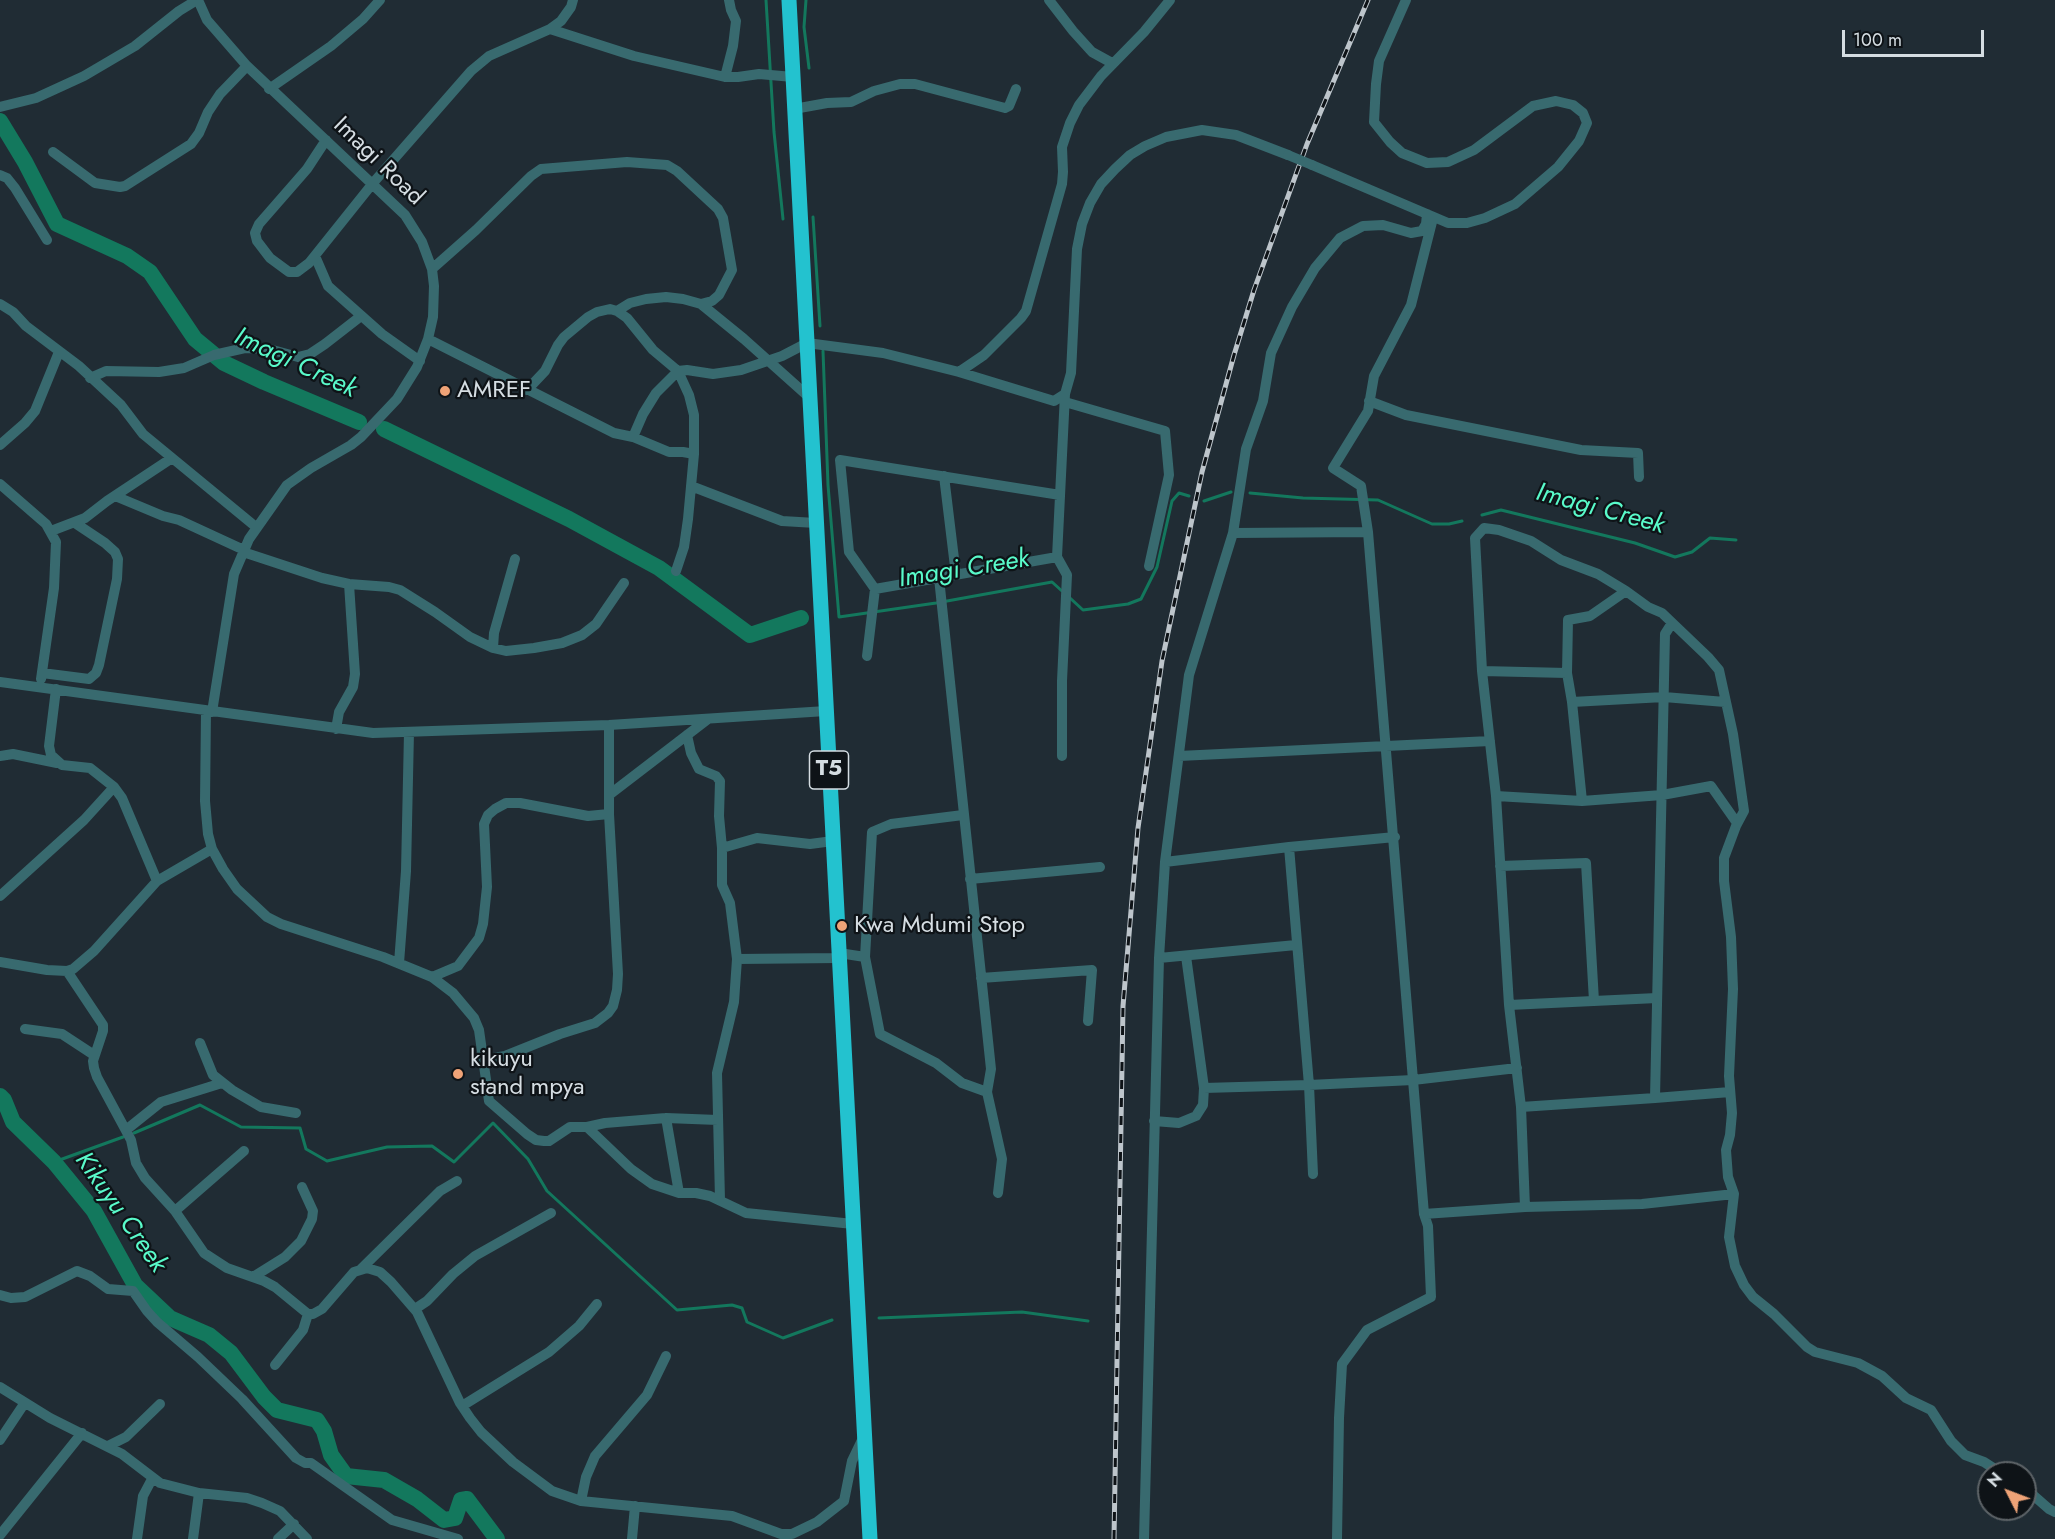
<!DOCTYPE html>
<style>
body{margin:0}
#map{position:relative;width:2055px;height:1539px;overflow:hidden;background:#202c34;font-family:Jost,sans-serif}
canvas{display:block}
.north{position:absolute;left:1977px;top:1461px;width:60px;height:60px;box-sizing:border-box;background:#0e1317;border:2px solid #5e6468;border-radius:50%;rotate:312deg;font-size:16px;font-weight:700;line-height:24px;text-align:center;color:#d5dde2}
.north::after{content:'';display:block;margin:auto;width:21px;height:27px;background:#efa377;clip-path:polygon(50% 0,100% 100%,50% 72%,0 100%)}
.scale{position:absolute;left:1842px;top:30px;width:142px;height:27px;box-sizing:border-box;border:3px solid #d5dde2;border-top:0;padding-left:8px;font-size:18px;line-height:21px;white-space:nowrap;color:#d5dde2;-webkit-text-stroke:4px #0e1317;paint-order:stroke}
</style>
<div id="map">
<canvas width="2055" height="1539"></canvas>
<div class="north">N</div>
<div class="scale">100 m</div>
</div>
<script>
const g = document.querySelector('canvas').getContext('2d');
g.lineJoin = 'round';
function toPath(rows) {
  const path = new Path2D();
  for (const r of rows) {
    path.moveTo(r[0], r[1]);
    for (let i = 2; i < r.length; i += 2) path.lineTo(r[i], r[i + 1]);
  }
  return path;
}
function stroke(path, color, width, dash) {
  g.strokeStyle = color;
  g.lineWidth = width;
  g.lineCap = dash ? 'butt' : 'round';
  g.setLineDash(dash || []);
  g.stroke(path);
}
function drawText(font, color, halo, rows, align = 'center') {
  g.font = font + ' Jost,sans-serif';
  g.lineWidth = 4.5;
  g.setLineDash([]);
  g.textBaseline = 'middle';
  g.strokeStyle = halo;
  g.fillStyle = color;
  for (const [text, x, y, turn = 0] of rows) {
    g.save();
    g.translate(x, y);
    g.rotate((+turn || 0) * Math.PI / 180);
    g.textAlign = isNaN(turn) ? turn : align;
    if (halo) g.strokeText(text, 0, 0);
    g.fillText(text, 0, 0);
    g.restore();
  }
}
stroke(toPath([
 [766,0,774,132,783,219],
 [806,0,804,27,809,68],
 [813,217,820,326],
 [823,351,828,485,839,617,936,603,1052,582,1062,591],
 [1250,493,1303,498,1378,500,1432,524,1449,524,1462,521],
 [1204,501,1231,492],
 [1482,515,1501,510,1635,543,1675,557,1692,552,1710,538,1736,540],
 [1070,598,1083,610,1128,604,1141,599,1157,567,1172,501,1179,493,1189,496],
 [134,1133,200,1105,241,1127,300,1128,306,1149,327,1161,387,1147,432,1146,454,1162,493,1123,528,1159,547,1191,677,1310,732,1305,742,1308,747,1322,783,1338,832,1320],
 [54,1162,123,1137],
 [879,1318,1022,1312,1088,1321]
]), '#13785d', 3);
stroke(toPath([
 [0,121,25,162,57,224,127,256,150,272,195,339,224,363,264,382,359,422],
 [384,429,569,519,659,568,750,635,801,618],
 [0,1096,4,1100,13,1122,54,1162,94,1211,135,1285,170,1318,209,1335,231,1353,264,1397,277,1410,317,1420,324,1431,331,1455,346,1476,384,1480,417,1499,444,1520,455,1518,461,1500,467,1499,497,1539]
]), '#13785d', 16);
stroke(toPath([
 [198,0,207,20,247,66,405,215,422,242,432,269,434,286,433,317,428,339,417,367,397,399,361,437,351,445,311,468,287,485,249,539,234,574,212,712],
 [1049,0,1073,31,1092,52,1112,63],
 [550,29,634,56,725,77,738,77,759,74,793,77],
 [725,77,733,46,736,21,731,10,729,0],
 [269,89,331,46,363,19,380,0],
 [0,107,36,98,84,76,135,46,179,11,197,0],
 [794,109,827,103,851,102,874,91,900,84,915,84,1005,108,1009,106,1016,89],
 [326,140,307,169,259,224,255,233,257,241,270,258,289,272,297,272,309,263,373,183,471,71,489,56,550,29,561,21,571,7,573,0],
 [53,152,95,183,120,187,125,186,191,144,199,133,208,112,220,94,247,66],
 [1312,165,1448,223,1467,223,1485,218,1515,204,1558,167,1579,141,1587,123,1583,113,1573,105,1556,101,1533,106,1474,150,1448,162,1427,163,1402,153,1390,142,1374,122,1376,84,1379,61,1406,0],
 [0,175,7,178,15,188,47,240],
 [315,256,328,286,382,334,420,361],
 [432,269,476,230,531,176,541,169,627,162,667,165,677,171,718,209,723,218,732,270,719,295,712,301,701,304,683,299,666,297,646,299,630,303,617,311],
 [0,304,13,312,26,326,79,366,121,405,143,434,256,527],
 [701,304,744,339,810,398],
 [428,339,614,433,633,437,669,452,683,452,694,454],
 [959,372,984,355,1021,318,1026,311,1062,184,1063,172,1062,147,1070,123,1079,105,1101,76,1144,32,1170,0],
 [90,378,106,371,159,372,184,368,214,355,245,348,269,349,298,357,310,354,325,344,361,316],
 [527,390,545,371,558,345,564,337,588,317,597,312,610,309,617,311,627,318,653,350,678,371,689,395,694,415,694,454,688,519,684,547,676,571],
 [1369,401,1406,415,1581,450,1638,453,1639,477],
 [1065,402,1165,431,1169,475,1149,566],
 [633,437,643,414,656,393,678,371,687,370,713,374,741,370,782,356,807,343,883,353,959,372,1054,401,1065,394,1071,373,1077,249,1082,224,1090,203,1101,184,1115,169,1130,155,1145,146,1166,137,1202,130,1236,135,1288,155],
 [0,445,25,423,35,411,59,352],
 [944,476,956,575],
 [0,484,46,524,56,542,54,588,41,679],
 [691,486,782,521,816,523],
 [115,496,163,516,179,520,244,550],
 [51,531,85,518,107,501,172,458],
 [1233,533,1368,532],
 [243,552,322,578,349,584,389,587,400,590,435,612,470,637,493,648,506,651,534,648,562,643,582,635,596,624,624,583],
 [939,578,991,1069,987,1092,962,1083,936,1063,880,1034,865,957,872,832,891,824,963,815],
 [875,589,1057,557],
 [1672,623,1665,634,1655,1098,1521,1107,1509,1005,1496,796,1482,671,1475,538,1484,528,1499,530,1531,541,1561,560,1598,574,1626,591,1648,607,1662,613,1708,657,1719,670,1733,734,1744,811,1736,826,1724,858,1724,881,1731,937,1733,989,1729,1076,1732,1113,1730,1135,1726,1150,1728,1177,1734,1194,1729,1237,1735,1266,1744,1285,1753,1297,1774,1314,1807,1347,1815,1352,1858,1363,1882,1376,1906,1398,1931,1410,1951,1441,1965,1455,1984,1462,2001,1473],
 [493,648,494,633,515,559],
 [867,656,875,589,849,552,840,460,1060,495],
 [1482,671,1567,673,1572,702],
 [42,673,89,679,96,673,99,665,117,579,118,559,115,552,105,543,75,523],
 [1567,673,1568,620,1590,616,1626,591],
 [0,682,373,733,609,725,826,711],
 [56,689,49,746,51,755,62,765,90,768,114,787,122,798,157,881],
 [206,711,205,801,208,834,212,849,223,869,237,889,267,917,281,924,383,957,432,977,453,993,474,1018,479,1030,489,1101,527,1134,536,1140,544,1141,549,1141,570,1127,587,1127,605,1123,666,1118,718,1120],
 [336,729,339,712,353,687,355,674,349,584],
 [687,735,691,753,699,769,716,776,720,781,719,816,722,848,722,885,730,903,737,959,734,1002,717,1073,720,1200],
 [0,756,13,754,57,763],
 [1062,756,1062,681,1067,575,1057,557,1065,394],
 [1179,756,1490,741],
 [609,795,708,719],
 [1496,796,1582,801,1662,795,1711,786,1737,823],
 [1582,801,1572,702,1664,697,1725,702],
 [1289,847,1395,837],
 [722,848,757,838,810,844,833,841],
 [1165,862,1289,847,1309,1085,1413,1080,1368,532,1361,486,1333,468,1368,411,1374,376,1411,305,1432,222],
 [1500,866,1586,863,1594,1001],
 [970,879,1100,867],
 [0,896,84,820,114,787],
 [839,953,865,957],
 [1186,956,1204,1088,1309,1085,1313,1174],
 [1159,958,1296,945],
 [737,959,839,958],
 [0,962,47,970,67,971,73,969,94,951,157,881,212,849],
 [399,963,406,871,409,732],
 [67,971,103,1025,103,1031,93,1061,94,1068,97,1077,131,1140,136,1163,145,1178,175,1211,204,1253,227,1268,264,1281,275,1287,308,1314,313,1314,322,1309,354,1272,367,1268,380,1272,391,1282,417,1312,460,1403,470,1418,481,1432,513,1462,552,1491,581,1501,732,1516,781,1534,792,1534,817,1522,844,1501,852,1461,864,1436],
 [432,977,458,966,479,938,483,924,487,887,484,824,488,815,495,809,506,803,520,803,588,816,609,814],
 [981,978,1092,970,1088,1021],
 [1509,1005,1657,998],
 [25,1029,62,1034,94,1055],
 [200,1043,213,1075,232,1090,261,1107,296,1113],
 [483,1060,505,1056,560,1034,595,1023,608,1013,613,1006,617,990,618,974,609,814,609,725],
 [987,1092,1002,1159,998,1193],
 [1655,1098,1730,1092],
 [1521,1107,1525,1207,1642,1204,1734,1194],
 [666,1118,679,1193],
 [1154,1121,1179,1123,1196,1116,1203,1105,1204,1088],
 [587,1127,631,1169,652,1184,679,1193,696,1193,710,1196,746,1213,853,1224],
 [126,1130,161,1102,222,1083],
 [175,1211,244,1151],
 [1424,1214,1525,1207],
 [361,1269,440,1191,457,1181],
 [253,1277,285,1257,301,1241,312,1219,313,1211,302,1187],
 [0,1295,11,1298,25,1297,77,1271,90,1276,108,1289,133,1291,147,1311,157,1322,198,1357,242,1399,296,1458,305,1463,311,1463,392,1520,458,1539],
 [415,1309,427,1301,453,1274,475,1256,551,1213],
 [275,1365,303,1330,308,1314],
 [0,1387,50,1418,122,1454,160,1483,199,1493,247,1498,262,1503,280,1511,307,1539],
 [462,1406,549,1352,579,1326,597,1304],
 [0,1440,24,1404],
 [108,1446,126,1437,160,1404],
 [2025,1488,2049,1509,2055,1512],
 [581,1501,586,1477,595,1456,647,1395,666,1356],
 [0,1535,82,1433],
 [137,1539,143,1496,152,1479],
 [193,1539,199,1493],
 [278,1539,294,1524],
 [632,1539,635,1506],
 [1144,1539,1159,958,1165,862,1189,675,1233,533,1246,449,1263,401,1271,353,1292,307,1315,268,1340,238,1363,226,1383,225,1411,233,1422,231,1426,224,1427,214],
 [1337,1539,1339,1418,1342,1364,1367,1330,1431,1297,1428,1226,1424,1214,1413,1080,1517,1068]
]), '#386a6f', 10);
stroke(toPath([
 [789,0,870,1539]
]), '#23c2cf', 15);
const rail = toPath([
 [1114,1539,1123,1006,1138,828,1162,661,1202,472,1234,355,1254,290,1307,144,1368,0]
]);
stroke(rail, '#bdc5cb', 5);
stroke(rail, '#0e1317', 3, [9]);
stroke(toPath([
 [1288,155,1312,165]
]), '#386a6f', 10);
for (const [x, y, r, color] of [
 [445,391,6,"#efa377"],
 [842,926,6,"#efa377"],
 [458,1074,6,"#efa377"]
]) {
  const dot = new Path2D();
  dot.arc(x, y, r, 0, 2 * Math.PI);
  g.fillStyle = color;
  g.fill(dot);
  stroke(dot, '#0e1317', 2);
}
for (const [x, y, w] of [
 [829,770,39]
]) {
  const box = new Path2D();
  box.roundRect(x - w / 2, y - 19, w, 38, 4.5);
  g.fillStyle = '#0e1317';
  g.fill(box);
  stroke(box, '#d5dde2', 1.5);
}
drawText('bold 22px', '#d5dde2', null, [
 ["T5",829,770]
]);
drawText('24px', '#d5dde2', '#0e1317', [
 ["Imagi Road",378,162,44]
]);
drawText('24px', '#d5dde2', '#0e1317', [
 ["AMREF",457,391],
 ["Kwa Mdumi Stop",854,926],
 ["kikuyu",470,1060],
 ["stand mpya",470,1088]
], 'left');
drawText('italic 26px', '#59faca', '#0e1317', [
 ["Imagi Creek",295,364,25],
 ["Imagi Creek",1600,510,15],
 ["Imagi Creek",964,570,-9],
 ["Kikuyu Creek",120,1213,55]
]);
</script>
